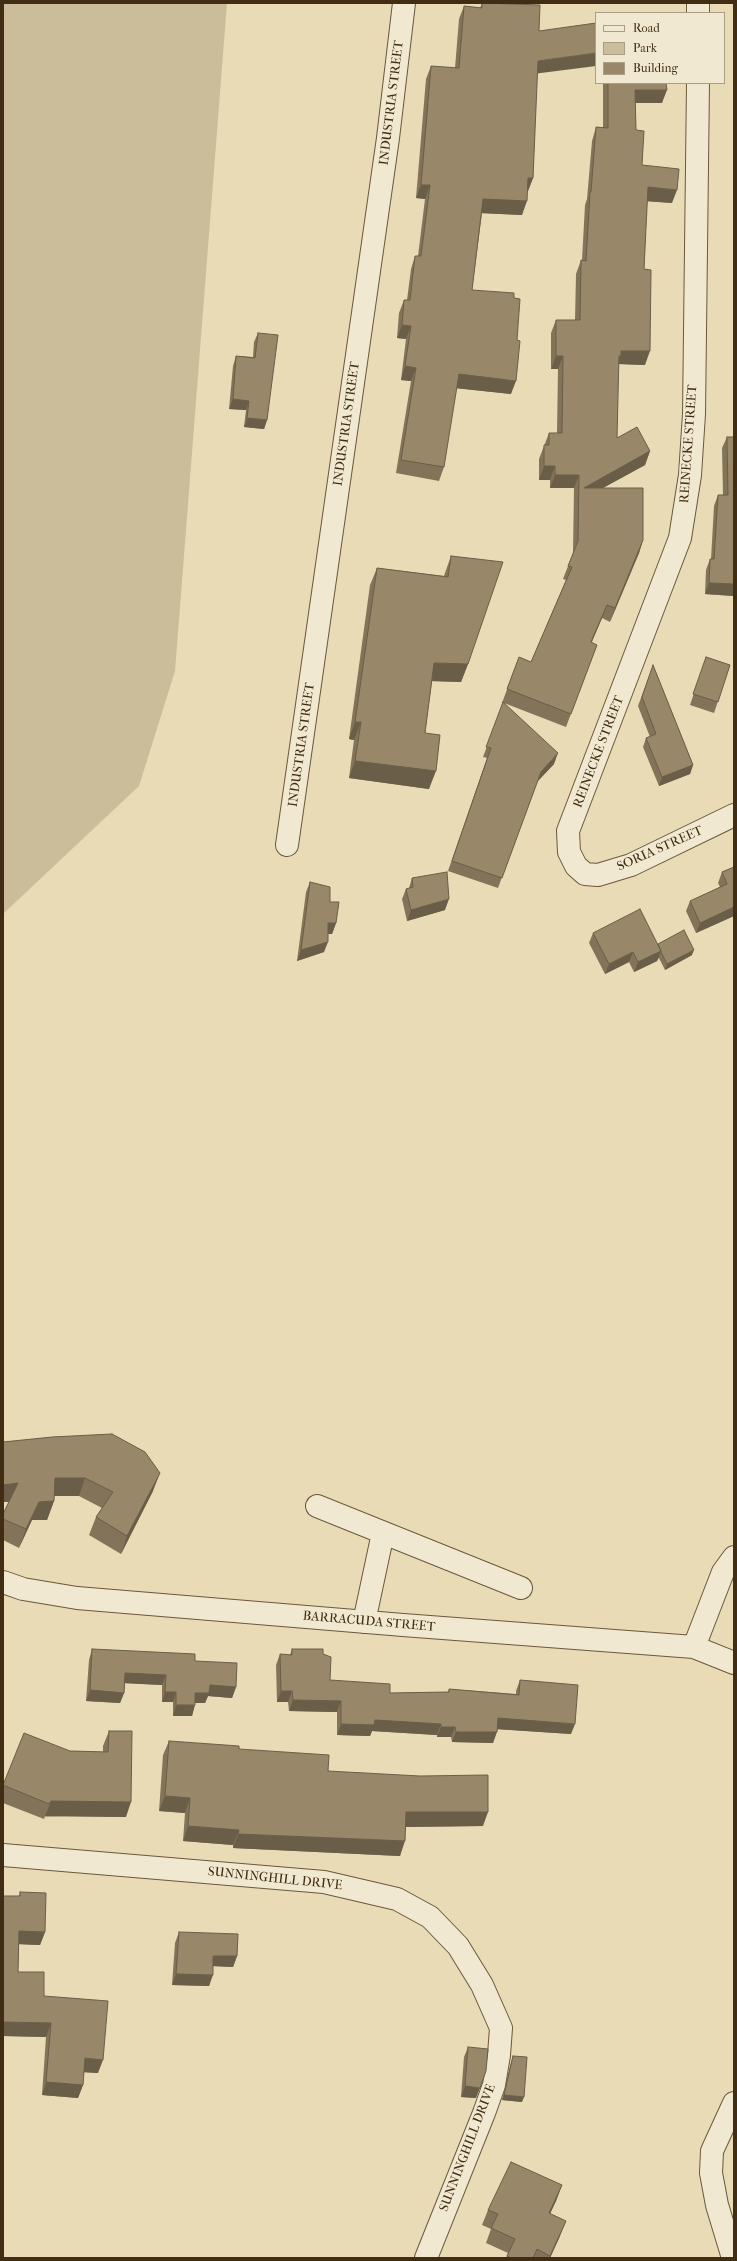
<!DOCTYPE html>
<style>
body{margin:0}
#map{position:relative;width:737px;height:2261px;overflow:hidden;background:#e8dbb6;font-family:"IM FELL French Canon",serif}
canvas{display:block}
.frame{position:absolute;inset:0;border:4px solid #412d13;pointer-events:none}
.legend{position:absolute;left:595px;top:12px;width:130px;height:72px;box-sizing:border-box;background:#f0e8d0;border:1px solid #aa9d84;margin:0;padding:5px 7px;list-style:none;font-size:12px;color:#412d13}
.legend li{display:flex;align-items:center;gap:8px;height:20px}
.legend b{width:20px;border:1px solid #aa9d84}
</style>
<div id="map">
<canvas width="737" height="2261"></canvas>
<div class="frame"></div>
<ul class="legend">
<li><b style="height:5px;background:#f0e8d0"></b>Road</li>
<li><b style="height:11px;background:#ccbd9a"></b>Park</li>
<li><b style="height:11px;background:#988768"></b>Building</li>
</ul>
</div>
<script>
const g = document.querySelector('canvas').getContext('2d');
g.lineJoin = 'round';
function paint(path, color) {
  g.fillStyle = color;
  g.fill(path, 'evenodd');
}
function toPath(rows) {
  const path = new Path2D();
  for (const r of rows) {
    path.moveTo(r[0], r[1]);
    for (let i = 2; i < r.length; i += 2) path.lineTo(r[i], r[i + 1]);
  }
  return path;
}
function stroke(path, color, width, dash) {
  g.strokeStyle = color;
  g.lineWidth = width;
  g.lineCap = dash ? 'butt' : 'round';
  g.setLineDash(dash || []);
  g.stroke(path);
}
function drawText(font, color, halo, rows, align = 'center') {
  g.font = font + ' "IM FELL French Canon",serif';
  g.lineWidth = 3;
  g.setLineDash([]);
  g.textBaseline = 'middle';
  g.strokeStyle = halo;
  g.fillStyle = color;
  for (const [text, x, y, turn = 0] of rows) {
    g.save();
    g.translate(x, y);
    g.rotate((+turn || 0) * Math.PI / 180);
    g.textAlign = isNaN(turn) ? turn : align;
    if (halo) g.strokeText(text, 0, 0);
    g.fillText(text, 0, 0);
    g.restore();
  }
}
paint(toPath([
 [3,3,227,3,175,671,139,786,3,914]
]), '#ccbd9a');
const minor = toPath([
 [698,3,698,13],
 [698,83,694,414,690,475,680,538,568,831,569,852,576,866,585,874,598,875,631,865,734,815],
 [287,845,388,138,404,3],
 [317,1506,521,1588],
 [3,1582,23,1589,77,1598,403,1625,694,1647,734,1663],
 [364,1622,383,1533],
 [694,1647,723,1572,734,1557],
 [3,1855,324,1882,397,1899,430,1917,458,1946,482,1985,501,2028,499,2055,494,2085,484,2113,426,2258],
 [733,2258,717,2205,711,2173,712,2151,734,2103]
]);
stroke(minor, '#6b583c', 24);
stroke(minor, '#f0e8d0', 22);
paint(toPath([
 [482,3,537,74,533,178,528,191,527,191,522,215,482,213,472,290,511,394,456,388,444,467,439,481,396,473,411,381,401,380,406,339,397,338,399,313,404,300,407,300,411,269,415,256,418,256,425,199,416,198,426,79,431,66,455,68,459,19,464,6,480,8],
 [603,83,666,83,662,103,635,103,636,130,642,165,672,203,647,201,644,269,645,365,618,364,617,438,650,451,645,465,603,488,643,540,639,553,610,622,602,618,591,643,597,645,566,727,504,703,554,764,537,782,498,888,448,871,487,758,483,757,503,703,502,703,519,657,531,662,566,580,563,579,573,553,574,488,550,488,550,480,539,480,539,459,549,433,557,433,558,369,551,369,551,333,556,320,575,320,576,274,581,260,582,260,585,205,587,199,592,141,596,127,603,128],
 [258,333,267,420,264,429,244,427,246,410,229,409,233,366,236,356,253,357,254,342],
 [727,437,734,596,705,594,706,570,710,559,711,559,714,506,718,495,723,495,722,448],
 [451,556,468,664,461,682,432,681,425,733,429,789,349,778,354,740,349,739,370,585,377,568,444,576,445,573],
 [706,657,730,665,714,713,690,705],
 [653,665,693,765,690,774,659,786,643,747,646,738,650,737,638,706],
 [734,867,734,916,696,933,686,911,690,901,720,887,718,883,722,872],
 [412,878,445,910,407,921,402,899,406,889,409,888],
 [310,882,330,902,336,923,332,934,328,934,324,952,297,961,306,892],
 [593,933,658,944,692,955,665,970,659,958,657,961,634,972,629,962,605,974,589,943],
 [3,1442,153,1491,121,1554,89,1535,96,1517,102,1508,79,1496,54,1496,54,1501,47,1520,32,1520,19,1548,3,1540,3,1514,9,1502,3,1502],
 [92,1649,195,1661,236,1687,232,1698,208,1696,205,1703,195,1703,192,1716,173,1716,173,1702,162,1702,162,1685,125,1683,124,1693,120,1703,86,1701,89,1660],
 [292,1649,323,1654,330,1680,390,1693,448,1692,449,1689,516,1694,516,1691,520,1680,571,1734,497,1729,493,1743,452,1742,451,1737,437,1737,437,1735,372,1731,370,1736,337,1735,337,1712,289,1711,288,1702,277,1702,276,1665,280,1654,290,1655],
 [109,1731,126,1817,45,1816,44,1819,3,1803,3,1785,70,1751,103,1752,103,1746],
 [169,1741,239,1749,328,1771,483,1826,406,1827,400,1856,233,1848,233,1845,183,1841,185,1813,159,1811,163,1755],
 [20,1892,45,1932,40,1945,19,1944,18,1972,44,1996,98,2073,84,2072,83,2085,78,2098,42,2095,46,2037,3,2036,3,1896,19,1896],
 [179,1932,237,1956,233,1967,213,1966,209,1986,172,1985,175,1943],
 [468,2047,476,2098,461,2097,464,2057],
 [513,2056,522,2102,502,2100,511,2062],
 [562,2185,556,2201,550,2214,560,2236,550,2258,506,2258,508,2253,486,2243,491,2229,482,2225,488,2210]
]), '#837459');
paint(toPath([
 [596,53,596,66,533,74,538,61],
 [635,90,667,90,662,103,630,103],
 [528,178,533,178,528,191,523,191],
 [421,185,430,185,425,199,416,198],
 [648,187,677,190,672,203,643,201],
 [483,199,527,201,522,215,478,213],
 [402,325,411,326,406,339,397,338],
 [621,351,650,351,645,365,618,364,619,356],
 [556,356,563,356,558,369,551,369],
 [405,366,416,368,411,381,401,380],
 [459,374,516,381,511,394,454,388],
 [233,399,249,401,246,410,229,409],
 [247,418,267,420,264,429,244,427],
 [650,451,645,465,579,501,584,488],
 [544,466,555,466,550,480,539,480],
 [555,475,579,475,574,488,550,488],
 [643,540,639,553,610,622,615,608],
 [709,583,734,584,734,596,705,594],
 [607,605,602,618,586,656,591,642],
 [434,663,468,664,461,682,428,681],
 [355,722,361,722,354,740,349,739],
 [558,753,554,764,537,782,541,772],
 [355,761,436,771,429,789,349,778],
 [693,765,690,774,659,786,662,777],
 [449,899,445,910,407,921,411,910],
 [734,907,734,916,696,933,700,923],
 [328,923,336,923,332,934,324,934],
 [328,942,324,952,297,961,301,950],
 [694,950,692,955,665,970,667,964],
 [661,951,657,961,634,972,638,962],
 [633,952,629,962,605,974,609,964],
 [160,1473,153,1491,121,1554,127,1536],
 [55,1478,85,1478,79,1496,48,1496],
 [18,1483,12,1502,3,1502,3,1485],
 [54,1501,47,1520,32,1520,19,1548,26,1529,39,1502],
 [125,1673,166,1675,162,1685,121,1683],
 [210,1685,236,1687,232,1698,208,1696,205,1703,192,1703,195,1693],
 [90,1690,124,1693,120,1703,86,1701],
 [281,1691,292,1691,288,1702,277,1702],
 [165,1692,176,1692,173,1702,162,1702],
 [293,1700,341,1701,337,1712,289,1711],
 [176,1705,195,1705,192,1716,173,1716],
 [498,1718,575,1724,571,1734,494,1729],
 [375,1720,441,1724,437,1735,372,1731,370,1736,337,1735,341,1724],
 [441,1727,455,1727,451,1737,437,1737],
 [456,1732,497,1732,493,1743,452,1742],
 [165,1796,190,1798,185,1813,159,1811],
 [51,1801,131,1802,126,1817,45,1816,44,1819],
 [406,1812,488,1812,483,1826,401,1827],
 [188,1826,239,1830,233,1845,183,1841],
 [238,1834,405,1841,400,1856,233,1848],
 [19,1931,45,1932,40,1945,14,1944],
 [213,1956,237,1956,233,1967,210,1966],
 [176,1974,213,1975,209,1986,172,1985],
 [3,2022,51,2023,46,2037,3,2036],
 [85,2058,103,2060,98,2073,80,2072],
 [46,2082,83,2085,78,2098,42,2095],
 [465,2086,480,2088,476,2098,461,2097],
 [504,2095,524,2097,522,2102,502,2100],
 [562,2185,556,2201,543,2228,549,2213],
 [566,2221,560,2236,550,2258,549,2258]
]), '#6a5e49');
const building = toPath([
 [482,3,540,5,539,31,596,23,596,53,538,61,533,178,528,178,527,201,483,199,472,290,514,293,514,298,520,299,517,340,520,341,516,381,459,374,444,467,401,460,416,368,405,366,411,326,402,325,404,300,410,300,415,256,421,256,430,185,421,185,431,66,459,68,464,6,482,8,482,3],
 [608,83,666,83,667,90,635,90,636,130,644,131,642,165,679,169,677,190,648,187,644,269,651,270,650,351,621,351,621,356,619,356,617,438,637,427,650,451,584,488,643,488,643,540,615,608,607,605,591,642,597,645,571,714,507,689,519,657,531,662,572,567,568,566,578,541,579,475,555,475,555,466,544,466,544,445,549,445,549,433,562,433,563,356,556,356,556,320,580,320,581,260,586,261,590,192,591,192,596,127,608,128,608,83],
 [258,333,278,335,267,420,247,418,249,401,233,399,236,356,255,358,258,333],
 [727,437,734,437,734,584,709,583,710,559,714,559,718,495,728,495,727,437],
 [451,556,503,562,468,664,434,663,425,733,440,735,436,771,355,761,361,722,355,722,377,568,448,577,451,556],
 [706,657,730,665,718,702,693,694,706,657],
 [653,665,693,765,662,777,646,738,656,734,642,697,653,665],
 [503,702,558,753,541,772,502,878,452,861,491,748,486,747,503,702],
 [734,867,734,907,700,923,690,901,727,884,722,872,734,867],
 [447,872,449,899,411,910,406,889,413,887,412,878,447,872],
 [310,882,330,887,330,902,339,902,336,923,328,923,328,942,301,950,310,882],
 [640,909,661,951,638,962,633,952,609,964,593,933,640,909],
 [684,930,694,950,667,964,661,952,661,951,658,944,684,930],
 [112,1434,145,1452,160,1473,127,1536,96,1517,113,1492,85,1478,55,1478,54,1501,39,1502,26,1529,3,1519,3,1514,18,1483,3,1485,3,1442,52,1437,112,1434],
 [92,1649,195,1654,195,1661,237,1663,236,1687,210,1685,209,1693,195,1693,195,1705,176,1705,176,1692,165,1692,166,1675,125,1673,124,1693,90,1690,92,1649],
 [292,1649,323,1649,323,1654,331,1657,330,1680,390,1684,390,1693,449,1692,449,1689,519,1695,520,1680,578,1685,575,1724,498,1718,497,1732,456,1732,455,1727,441,1727,441,1724,375,1720,374,1725,341,1724,341,1701,293,1700,292,1691,281,1691,280,1654,292,1655,292,1649],
 [109,1731,132,1731,131,1802,51,1801,49,1804,3,1785,24,1733,70,1751,108,1752,109,1731],
 [169,1741,239,1746,239,1749,329,1755,328,1771,420,1776,488,1775,488,1812,406,1812,405,1841,238,1834,239,1830,188,1826,190,1798,165,1796,169,1741],
 [20,1892,46,1893,45,1932,19,1931,18,1972,44,1972,44,1996,108,2001,103,2060,85,2058,83,2085,46,2082,51,2023,3,2022,3,1896,20,1896,20,1892],
 [179,1932,238,1934,237,1956,213,1956,213,1975,176,1974,179,1932],
 [468,2047,488,2049,486,2071,480,2088,465,2086,468,2047],
 [513,2056,527,2057,524,2097,504,2095,513,2056],
 [511,2162,562,2185,549,2213,566,2221,550,2256,537,2249,533,2258,511,2258,507,2256,515,2239,491,2228,498,2214,488,2210,511,2162]
]);
paint(building, '#988768');
stroke(building, '#6a5e49', 1);
drawText('13px', '#412d13', '#f0e8d0', [
 ["INDUSTRIA STREET",392,103,-83],
 ["INDUSTRIA STREET",347,424,-82],
 ["REINECKE STREET",689,444,-86],
 ["INDUSTRIA STREET",302,745,-82],
 ["REINECKE STREET",599,752,-69],
 ["SORIA STREET",660,849,-24],
 ["BARRACUDA STREET",369,1622,5],
 ["SUNNINGHILL DRIVE",275,1879,6],
 ["SUNNINGHILL DRIVE",468,2148,-69]
]);
</script>
